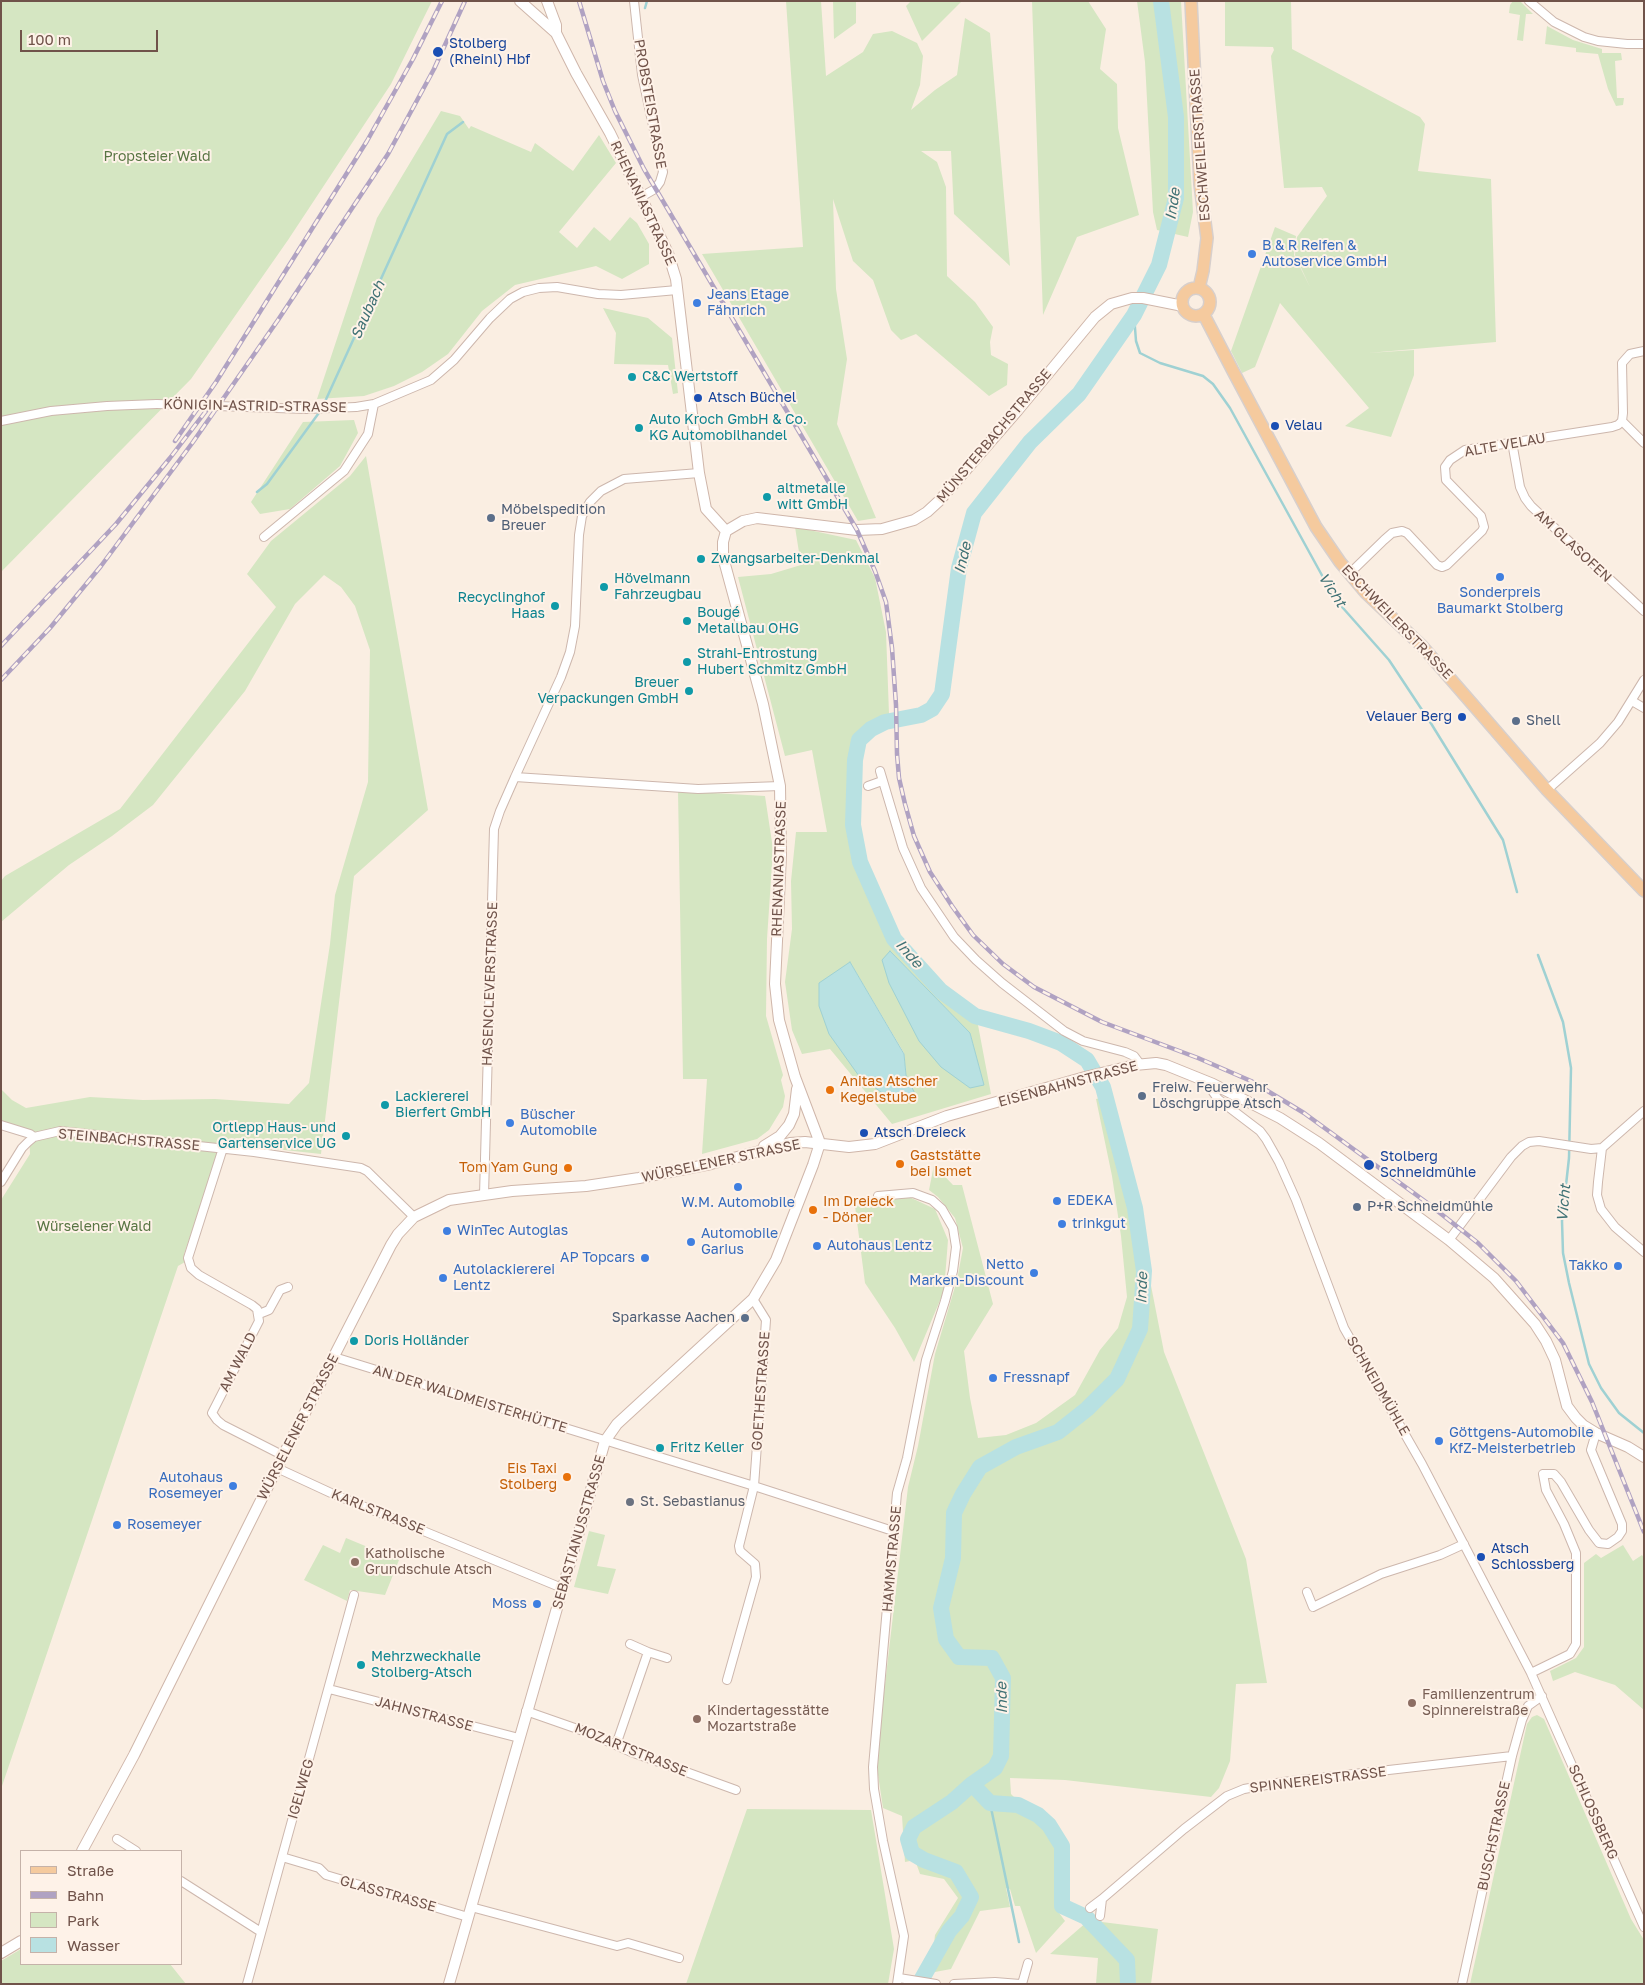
<!DOCTYPE html>
<meta charset="utf-8">
<style>
body{margin:0}
#map{position:relative;width:1645px;height:1985px;overflow:hidden;background:#faeee2;font-family:"Golos Text",sans-serif}
canvas{display:block}
.frame{position:absolute;inset:0;border:2px solid #70534a;pointer-events:none}
.legend{position:absolute;left:20px;top:1850px;width:162px;height:115px;box-sizing:border-box;background:#fef2e8;border:1px solid #c5b2a9;margin:0;padding:6px 9px;list-style:none;font-size:15px;color:#70534a}
.legend li{display:flex;align-items:center;gap:10px;height:25px}
.legend b{width:25px;border:1px solid #c5b2a9}
.scale{position:absolute;left:20px;top:30px;width:138px;height:22px;box-sizing:border-box;border:2px solid #70534a;border-top:0;padding-left:6px;font-size:15px;line-height:18px;white-space:nowrap;color:#70534a;-webkit-text-stroke:4px #fef2e8;paint-order:stroke}
</style>
<div id="map">
<canvas width="1645" height="1985"></canvas>
<div class="frame"></div>
<ul class="legend">
<li><b style="height:6px;background:#f5ca9e"></b>Straße</li>
<li><b style="height:6px;background:#b0a2c2"></b>Bahn</li>
<li><b style="height:14px;background:#d5e6c2"></b>Park</li>
<li><b style="height:14px;background:#b8e1e2"></b>Wasser</li>
</ul>
<div class="scale">100 m</div>
</div>
<script>
const g = document.querySelector('canvas').getContext('2d');
g.lineJoin = 'round';
function paint(path, color) {
  g.fillStyle = color;
  g.fill(path, 'evenodd');
}
function toPath(rows) {
  const path = new Path2D();
  for (const r of rows) {
    if (r.length === 3) {
      path.moveTo(r[0] + r[2], r[1]);
      path.arc(r[0], r[1], r[2], 0, 2 * Math.PI);
      continue;
    }
    path.moveTo(r[0], r[1]);
    for (let i = 2; i < r.length; i += 2) path.lineTo(r[i], r[i + 1]);
  }
  return path;
}
function stroke(path, color, width, dash) {
  g.strokeStyle = color;
  g.lineWidth = width;
  g.lineCap = dash ? 'butt' : 'round';
  g.setLineDash(dash || []);
  g.stroke(path);
}
function drawText(font, color, halo, rows, align = 'center') {
  g.font = font + ' "Golos Text",sans-serif';
  g.lineWidth = 4;
  g.setLineDash([]);
  g.textBaseline = 'middle';
  g.strokeStyle = halo;
  g.fillStyle = color;
  for (const [text, x, y, turn = 0] of rows) {
    g.save();
    g.translate(x, y);
    g.rotate((+turn || 0) * Math.PI / 180);
    g.textAlign = isNaN(turn) ? turn : align;
    if (halo) g.strokeText(text, 0, 0);
    g.fillText(text, 0, 0);
    g.restore();
  }
}
paint(toPath([
 [1,1,432,1,391,84,288,240,191,379,1,572],
 [786,1,821,1,826,76,863,52,873,34,892,31,917,43,923,56,920,85,911,110,935,90,957,75,965,18,990,33,1010,266,954,214,951,151,921,151,937,162,946,187,947,276,975,302,993,327,990,342,991,355,1008,364,1007,385,989,396,916,334,901,340,891,330,873,280,853,261,833,199,836,289,847,359,837,424,876,518,858,521,702,254,803,247],
 [833,1,856,1,856,23,834,39],
 [911,1,962,1,922,41,906,6],
 [1032,1,1088,1,1106,29,1100,69,1117,84,1118,128,1139,215,1077,237,1043,315],
 [1137,1,1181,1,1193,212,1188,237,1157,230,1153,212,1145,62],
 [1225,1,1291,1,1292,49,1420,117,1425,124,1418,171,1491,179,1496,342,1368,353,1414,350,1414,375,1391,437,1345,426,1369,408,1280,303,1255,367,1242,373,1231,351,1275,227,1296,236,1294,255,1310,287,1336,316,1310,287,1295,255,1297,237,1327,196,1322,187,1284,188,1271,56,1274,50,1273,47,1225,46],
 [1513,1,1520,1,1533,14,1526,14,1523,41,1517,40,1520,15,1509,13,1510,5],
 [1547,26,1573,40,1602,49,1602,53,1621,53,1622,60,1615,61,1617,98,1624,98,1623,105,1616,106,1608,89,1598,54,1576,52,1576,48,1545,44],
 [441,111,460,116,469,129,471,126,531,152,535,143,573,171,599,135,616,163,559,232,577,248,594,227,610,241,630,217,637,223,649,244,649,264,622,279,596,266,515,285,482,311,448,354,422,372,394,386,364,396,317,399,377,218],
 [603,308,648,318,672,338,678,393,673,394,668,365,614,364,616,333],
 [354,420,358,433,340,466,290,509,260,514,251,502,303,422],
 [366,456,428,810,354,876,321,1154,220,1143,217,1159,184,1254,185,1262,178,1266,1,1789,1,1200,30,1154,29,1130,1,1122,1,1089,12,1100,26,1108,90,1097,143,1100,215,1099,289,1104,309,1083,330,944,335,895,368,782,370,650,355,606,341,587,324,575,295,604,245,691,153,805,112,836,69,865,1,922,1,881,5,876,120,809,276,607,247,574,271,541,350,476],
 [795,527,856,540,875,578,886,632,889,714,862,731,852,745,846,810,851,842,863,879,890,939,905,958,933,987,978,1025,991,1094,892,1124,830,1049,802,1054,792,1030,785,982,792,929,791,881,796,832,827,832,812,750,785,756,738,577,771,574,801,565],
 [890,951,970,1033,983,1085],
 [850,962,904,1053,906,1075],
 [678,791,765,796,773,849,767,939,766,1016,783,1075,781,1080,785,1096,783,1107,769,1130,757,1139,702,1154,707,1079,683,1079],
 [1110,1096,1136,1209,1164,1352,1246,1559,1267,1683,1236,1684,1230,1761,1219,1788,1211,1797,1065,1780,1010,1778,1011,1794,1018,1801,1015,1806,1029,1813,1046,1827,1059,1847,1057,1910,1065,1921,1036,1953,1020,1906,1015,1906,1010,1889,1006,1888,1010,1907,980,1911,951,1969,919,1975,934,1944,935,1935,958,1898,944,1879,920,1874,915,1860,905,1862,902,1816,883,1808,877,1768,880,1727,908,1487,918,1446,935,1354,957,1280,963,1248,955,1218,938,1197,929,1190,934,1165,953,1185,962,1185,993,1304,964,1351,970,1398,978,1438,1006,1435,1036,1423,1075,1395,1100,1350,1118,1328,1127,1297,1121,1236,1112,1176,1096,1099],
 [905,1195,935,1209,948,1240,944,1291,914,1362,895,1328,865,1283,855,1206],
 [589,1531,605,1535,597,1566,616,1569,608,1594,574,1587],
 [346,1538,399,1560,385,1595,350,1590,347,1601,304,1580,323,1545,340,1553],
 [1623,1545,1633,1561,1642,1555,1644,1558,1644,1710,1615,1685,1575,1672,1553,1681,1550,1671,1576,1658,1584,1647,1584,1563,1596,1554,1601,1558],
 [1537,1715,1544,1719,1631,1919,1644,1940,1644,1984,1470,1984,1527,1724,1532,1717],
 [747,1809,871,1810,894,1949,888,1984,686,1984],
 [1096,1914,1102,1922,1158,1929,1151,1984,1096,1984,1098,1958,1050,1954],
 [21,1949,21,1964,170,1964,186,1984,1,1984,1,1961]
]), '#d5e6c2');
const water = toPath([
 [890,951,970,1033,984,1085,970,1088,941,1067,919,1041,889,983,882,960,890,951],
 [850,962,904,1054,906,1075,917,1098,896,1103,859,1076,829,1034,819,1006,819,983,850,962]
]);
paint(water, '#b8e1e2');
stroke(water, '#9fd1d3', 1);
stroke(toPath([
 [645,8,647,1],
 [1134,315,1136,341,1140,353,1160,363,1203,376,1213,384,1230,408,1335,599,1389,660,1432,725,1503,840,1517,892],
 [323,406,447,134,463,122],
 [257,492,267,484,321,410],
 [1538,955,1563,1022,1571,1068,1569,1158,1562,1221,1563,1253,1569,1283,1589,1364,1601,1388,1619,1413,1644,1433],
 [990,1803,1019,1942]
]), '#9fd1d3', 2.5);
stroke(toPath([
 [972,1784,990,1803,1018,1805,1038,1815,1049,1825,1062,1846,1062,1906,1086,1917,1127,1960,1128,1984],
 [919,1984,949,1931,962,1916,971,1897,956,1872,924,1860,912,1853,908,1839,914,1827,952,1802,972,1784,995,1768,1001,1756,1003,1678,992,1658,959,1657,946,1639,941,1608,953,1558,954,1513,963,1494,980,1467,1016,1447,1058,1432,1087,1409,1117,1379,1140,1329,1144,1271,1135,1208,1103,1087,1087,1060,1061,1043,1029,1031,975,1016,941,991,894,939,860,862,853,825,855,760,859,740,871,729,885,722,921,715,932,709,942,694,959,568,974,513,1030,442,1079,394,1134,315,1159,265,1176,198,1176,117,1161,1]
]), '#b8e1e2', 16);
const street = toPath([
 [634,1,642,75,663,172,660,182,655,189,641,197],
 [1529,1,1554,22,1584,37,1598,41,1627,44,1644,44],
 [356,407,374,404,431,380,454,360,490,318,510,299,523,292,539,288,557,287,598,294,621,295,677,290],
 [1,421,51,411,107,406,157,404],
 [1622,421,1644,443],
 [1512,442,1520,487,1525,498,1531,506,1644,611],
 [699,473,624,479,601,491,590,502,582,516,579,535,575,626,570,652,561,677,515,777,698,789,780,786],
 [264,537,344,471,368,434,374,404],
 [1349,574,1384,540,1392,533,1402,531,1407,533,1437,565,1442,567,1447,565,1482,531,1484,527,1481,516,1446,480,1445,467,1450,460,1465,450,1612,427,1618,425,1622,421,1623,413,1622,363,1630,354,1644,351],
 [1632,701,1644,708],
 [880,771,903,848,921,888,954,937,976,960,1002,983,1064,1031,1083,1041,1125,1052,1134,1056,1140,1064],
 [868,786,882,781],
 [1547,790,1600,743,1618,722,1644,680],
 [1213,1084,1213,1092,1218,1099,1260,1131,1266,1139,1279,1162,1296,1200,1344,1328,1422,1464,1531,1673,1644,1927],
 [1,1125,30,1134,34,1137],
 [223,1148,188,1258,191,1268,199,1275,252,1305,257,1309,259,1321,212,1413,217,1420,223,1425,284,1456],
 [1602,1148,1598,1182,1597,1195,1601,1209,1615,1227,1644,1252],
 [1,1182,22,1148,28,1142,34,1137,60,1131,254,1152,361,1168,367,1171,414,1217],
 [484,1195,494,829,500,811,515,777],
 [878,1196,913,1193,932,1200,942,1209,953,1228,956,1247,953,1271,945,1301,926,1360,907,1458,897,1493,873,1767,874,1789,883,1841,904,1936,897,1984],
 [1449,1240,1511,1157,1522,1146,1529,1142,1539,1141,1591,1149,1602,1148,1644,1111],
 [259,1314,269,1310,280,1290,288,1287],
 [334,1357,754,1486,893,1531],
 [277,1468,331,1493,562,1588],
 [1307,1592,1313,1607,1381,1574,1440,1555,1464,1544],
 [648,1652,667,1658],
 [1531,1673,1570,1654,1576,1644,1576,1553,1564,1524,1546,1490,1543,1474,1554,1474,1561,1482,1589,1530,1599,1543,1608,1544,1618,1537,1622,1531,1622,1524,1591,1450,1596,1433],
 [727,1680,756,1577,755,1564,740,1551,739,1546,754,1486,764,1349,766,1320,753,1299],
 [329,1689,519,1738],
 [526,1711,589,1733,631,1752,736,1790],
 [616,1745,648,1652,630,1644],
 [117,1839,136,1851],
 [282,1857,319,1868,326,1875,468,1917],
 [181,1881,261,1932],
 [471,1907,617,1946,628,1943,679,1958],
 [1090,1908,1102,1899],
 [1100,1916,1102,1899,1184,1829,1227,1796,1244,1789,1283,1782,1512,1756],
 [899,1978,936,1984],
 [247,1984,354,1595],
 [954,1984,995,1982,1020,1984],
 [1022,1984,1028,1963],
 [1462,1984,1512,1756,1522,1720,1528,1706,1542,1696]
]);
const secondary = toPath([
 [520,1,556,33,576,73,610,133,668,253,676,279,699,473,706,509,726,531],
 [547,1,556,25,556,33],
 [726,531,723,542,723,557,763,704,780,786,781,855,775,984,779,1020,795,1077,820,1143],
 [726,531,743,521,757,518,857,530,882,529,914,520,927,512,939,501,1018,410,1095,317,1111,304,1132,298,1143,298,1183,306],
 [764,1146,780,1136,789,1125,794,1114,797,1089],
 [82,1851,134,1755,290,1442,391,1245,398,1234,414,1217,449,1200,512,1191,586,1186,639,1178,711,1164,790,1143,805,1142,849,1147,875,1144,947,1116,1085,1077,1135,1065,1156,1063,1166,1065,1213,1084,1280,1118,1319,1143,1449,1240,1494,1278,1535,1324,1546,1341,1555,1360,1567,1406,1576,1418,1583,1425,1596,1433,1628,1447,1644,1457],
 [1,1953,21,1941],
 [449,1984,605,1441,617,1424,753,1299,776,1260,813,1165,820,1143]
]);
const primary = toPath([
 [1191,1,1200,184,1207,238,1203,271,1199,288],
 [1196,302,14],
 [1204,315,1233,371,1316,527,1340,562,1366,593,1422,646,1547,790,1644,891]
]);
stroke(street, '#cdb7ad', 10);
stroke(secondary, '#cfb6aa', 12);
stroke(primary, '#d7cfcc', 14);
stroke(street, '#fff', 8);
stroke(secondary, '#fff', 10);
stroke(primary, '#f5ca9e', 11);
const rail = toPath([
 [579,1,603,81,615,111,644,169,857,530,875,571,886,602,892,648,896,705,897,754,899,778,905,804,914,836,930,872,952,906,973,935,1003,964,1034,987,1102,1022,1198,1058,1251,1081,1304,1113,1426,1202,1478,1243,1516,1281,1563,1343,1592,1402,1644,1532],
 [175,441,216,382,367,141,413,59,442,1],
 [1,646,116,524,170,458,206,411],
 [1,680,50,628,101,566,193,442,278,320,388,154,434,69,465,1]
]);
stroke(rail, '#b0a2c2', 4.5);
stroke(rail, '#fef2e8', 2.5, [8]);
const streetBridge = toPath([
 [157,404,306,409,356,407]
]);
stroke(streetBridge, '#cdb7ad', 10, []);
stroke(streetBridge, '#fff', 8);
for (const [x, y, r, color] of [
 [438,52,6,"#1a4fb4"],
 [1252,254,5,"#3f7fe0"],
 [697,303,5,"#3f7fe0"],
 [632,377,5,"#0f9aa8"],
 [698,398,5,"#1a4fb4"],
 [1275,426,5,"#1a4fb4"],
 [639,428,5,"#0f9aa8"],
 [767,497,5,"#0f9aa8"],
 [491,518,5,"#5c6f8a"],
 [701,559,5,"#0f9aa8"],
 [1500,577,5,"#3f7fe0"],
 [604,587,5,"#0f9aa8"],
 [555,606,5,"#0f9aa8"],
 [687,621,5,"#0f9aa8"],
 [687,662,5,"#0f9aa8"],
 [689,691,5,"#0f9aa8"],
 [1462,717,5,"#1a4fb4"],
 [1516,721,5,"#5c6f8a"],
 [830,1090,5,"#e8710a"],
 [1142,1096,5,"#5c6f8a"],
 [385,1105,5,"#0f9aa8"],
 [510,1123,5,"#3f7fe0"],
 [864,1133,5,"#1a4fb4"],
 [346,1136,5,"#0f9aa8"],
 [900,1164,5,"#e8710a"],
 [1369,1165,6,"#1a4fb4"],
 [568,1168,5,"#e8710a"],
 [738,1187,5,"#3f7fe0"],
 [1057,1201,5,"#3f7fe0"],
 [1357,1207,5,"#5c6f8a"],
 [813,1210,5,"#e8710a"],
 [1062,1224,5,"#3f7fe0"],
 [447,1231,5,"#3f7fe0"],
 [691,1242,5,"#3f7fe0"],
 [817,1246,5,"#3f7fe0"],
 [645,1258,5,"#3f7fe0"],
 [1618,1266,5,"#3f7fe0"],
 [1034,1273,5,"#3f7fe0"],
 [443,1278,5,"#3f7fe0"],
 [745,1318,5,"#5c6f8a"],
 [354,1341,5,"#0f9aa8"],
 [993,1378,5,"#3f7fe0"],
 [1439,1441,5,"#3f7fe0"],
 [660,1448,5,"#0f9aa8"],
 [567,1477,5,"#e8710a"],
 [233,1486,5,"#3f7fe0"],
 [630,1502,5,"#6b7280"],
 [117,1525,5,"#3f7fe0"],
 [1481,1557,5,"#1a4fb4"],
 [355,1562,5,"#8d6e63"],
 [537,1604,5,"#3f7fe0"],
 [361,1665,5,"#0f9aa8"],
 [1412,1703,5,"#8d6e63"],
 [697,1719,5,"#8d6e63"]
]) {
  const dot = new Path2D();
  dot.arc(x, y, r, 0, 2 * Math.PI);
  g.fillStyle = color;
  g.fill(dot);
  stroke(dot, '#fef2e8', 2);
}
drawText('14px', '#164399', '#fef2e8', [
 ["Stolberg",449,44],
 ["(Rheinl) Hbf",449,60],
 ["Atsch Büchel",708,398],
 ["Velau",1285,426],
 ["Velauer Berg",1452,717,"right"],
 ["Atsch Dreieck",874,1133],
 ["Stolberg",1380,1157],
 ["Schneidmühle",1380,1173],
 ["Atsch",1491,1549],
 ["Schlossberg",1491,1565]
], 'left');
drawText('14px', '#70534a', '#fef2e8', [
 ["PROBSTEISTRASSE",650,104,80],
 ["ESCHWEILERSTRASSE",1200,145,-94],
 ["RHENANIASTRASSE",643,203,65],
 ["KÖNIGIN-ASTRID-STRASSE",255,406,1],
 ["MÜNSTERBACHSTRASSE",994,436,-50],
 ["ALTE VELAU",1505,445,-10],
 ["AM GLASOFEN",1573,546,43],
 ["ESCHWEILERSTRASSE",1397,622,46],
 ["RHENANIASTRASSE",779,869,-88],
 ["HASENCLEVERSTRASSE",490,984,-88],
 ["EISENBAHNSTRASSE",1068,1084,-15],
 ["STEINBACHSTRASSE",129,1140,5],
 ["WÜRSELENER STRASSE",721,1161,-12],
 ["AM WALD",238,1362,-63],
 ["SCHNEIDMÜHLE",1378,1386,60],
 ["GOETHESTRASSE",761,1391,-86],
 ["AN DER WALDMEISTERHÜTTE",470,1399,17],
 ["WÜRSELENER STRASSE",298,1427,-63],
 ["KARLSTRASSE",378,1512,22],
 ["SEBASTIANUSSTRASSE",579,1532,-74],
 ["HAMMSTRASSE",892,1559,-85],
 ["JAHNSTRASSE",424,1714,15],
 ["MOZARTSTRASSE",631,1750,22],
 ["SPINNEREISTRASSE",1318,1780,-7],
 ["IGELWEG",301,1789,-74],
 ["SCHLOSSBERG",1593,1812,66],
 ["BUSCHSTRASSE",1494,1836,-78],
 ["GLASSTRASSE",388,1894,16]
]);
drawText('14px', '#587543', '#fef2e8', [
 ["Propsteier Wald",157,157],
 ["Würselener Wald",94,1227]
]);
drawText('14px', '#366cbe', '#fef2e8', [
 ["B & R Reifen &",1262,246],
 ["Autoservice GmbH",1262,262],
 ["Jeans Etage",707,295],
 ["Fähnrich",707,311],
 ["Sonderpreis",1500,593,"center"],
 ["Baumarkt Stolberg",1500,609,"center"],
 ["Büscher",520,1115],
 ["Automobile",520,1131],
 ["EDEKA",1067,1201],
 ["W.M. Automobile",738,1203,"center"],
 ["trinkgut",1072,1224],
 ["WinTec Autoglas",457,1231],
 ["Automobile",701,1234],
 ["Garius",701,1250],
 ["Autohaus Lentz",827,1246],
 ["AP Topcars",635,1258,"right"],
 ["Netto",1024,1265,"right"],
 ["Marken-Discount",1024,1281,"right"],
 ["Takko",1608,1266,"right"],
 ["Autolackiererei",453,1270],
 ["Lentz",453,1286],
 ["Fressnapf",1003,1378],
 ["Göttgens-Automobile",1449,1433],
 ["KfZ-Meisterbetrieb",1449,1449],
 ["Autohaus",223,1478,"right"],
 ["Rosemeyer",223,1494,"right"],
 ["Rosemeyer",127,1525],
 ["Moss",527,1604,"right"]
], 'left');
drawText('14px', '#0d838f', '#fef2e8', [
 ["C&C Wertstoff",642,377],
 ["Auto Kroch GmbH & Co.",649,420],
 ["KG Automobilhandel",649,436],
 ["altmetalle",777,489],
 ["witt GmbH",777,505],
 ["Zwangsarbeiter-Denkmal",711,559],
 ["Hövelmann",614,579],
 ["Fahrzeugbau",614,595],
 ["Recyclinghof",545,598,"right"],
 ["Haas",545,614,"right"],
 ["Bougé",697,613],
 ["Metallbau OHG",697,629],
 ["Strahl-Entrostung",697,654],
 ["Hubert Schmitz GmbH",697,670],
 ["Breuer",679,683,"right"],
 ["Verpackungen GmbH",679,699,"right"],
 ["Lackiererei",395,1097],
 ["Bierfert GmbH",395,1113],
 ["Ortlepp Haus- und",336,1128,"right"],
 ["Gartenservice UG",336,1144,"right"],
 ["Doris Holländer",364,1341],
 ["Fritz Keller",670,1448],
 ["Mehrzweckhalle",371,1657],
 ["Stolberg-Atsch",371,1673]
], 'left');
drawText('14px', '#4e5e75', '#fef2e8', [
 ["Möbelspedition",501,510],
 ["Breuer",501,526],
 ["Shell",1526,721],
 ["Freiw. Feuerwehr",1152,1088],
 ["Löschgruppe Atsch",1152,1104],
 ["P+R Schneidmühle",1367,1207],
 ["Sparkasse Aachen",735,1318,"right"]
], 'left');
drawText('14px', '#c56008', '#fef2e8', [
 ["Anitas Atscher",840,1082],
 ["Kegelstube",840,1098],
 ["Gaststätte",910,1156],
 ["bei Ismet",910,1172],
 ["Tom Yam Gung",558,1168,"right"],
 ["Im Dreieck",823,1202],
 ["- Döner",823,1218],
 ["Eis Taxi",557,1469,"right"],
 ["Stolberg",557,1485,"right"]
], 'left');
drawText('14px', '#5b616d', '#fef2e8', [
 ["St. Sebastianus",640,1502]
], 'left');
drawText('14px', '#785e54', '#fef2e8', [
 ["Katholische",365,1554],
 ["Grundschule Atsch",365,1570],
 ["Familienzentrum",1422,1695],
 ["Spinnereistraße",1422,1711],
 ["Kindertagesstätte",707,1711],
 ["Mozartstraße",707,1727]
], 'left');
drawText('italic 15px', '#407275', '#fef2e8', [
 ["Inde",1173,204,-81],
 ["Saubach",368,310,-66],
 ["Inde",963,558,-77],
 ["Vicht",1332,590,57],
 ["Inde",909,954,49],
 ["Vicht",1564,1203,-85],
 ["Inde",1142,1288,-88],
 ["Inde",1002,1698,-91]
]);
</script>
